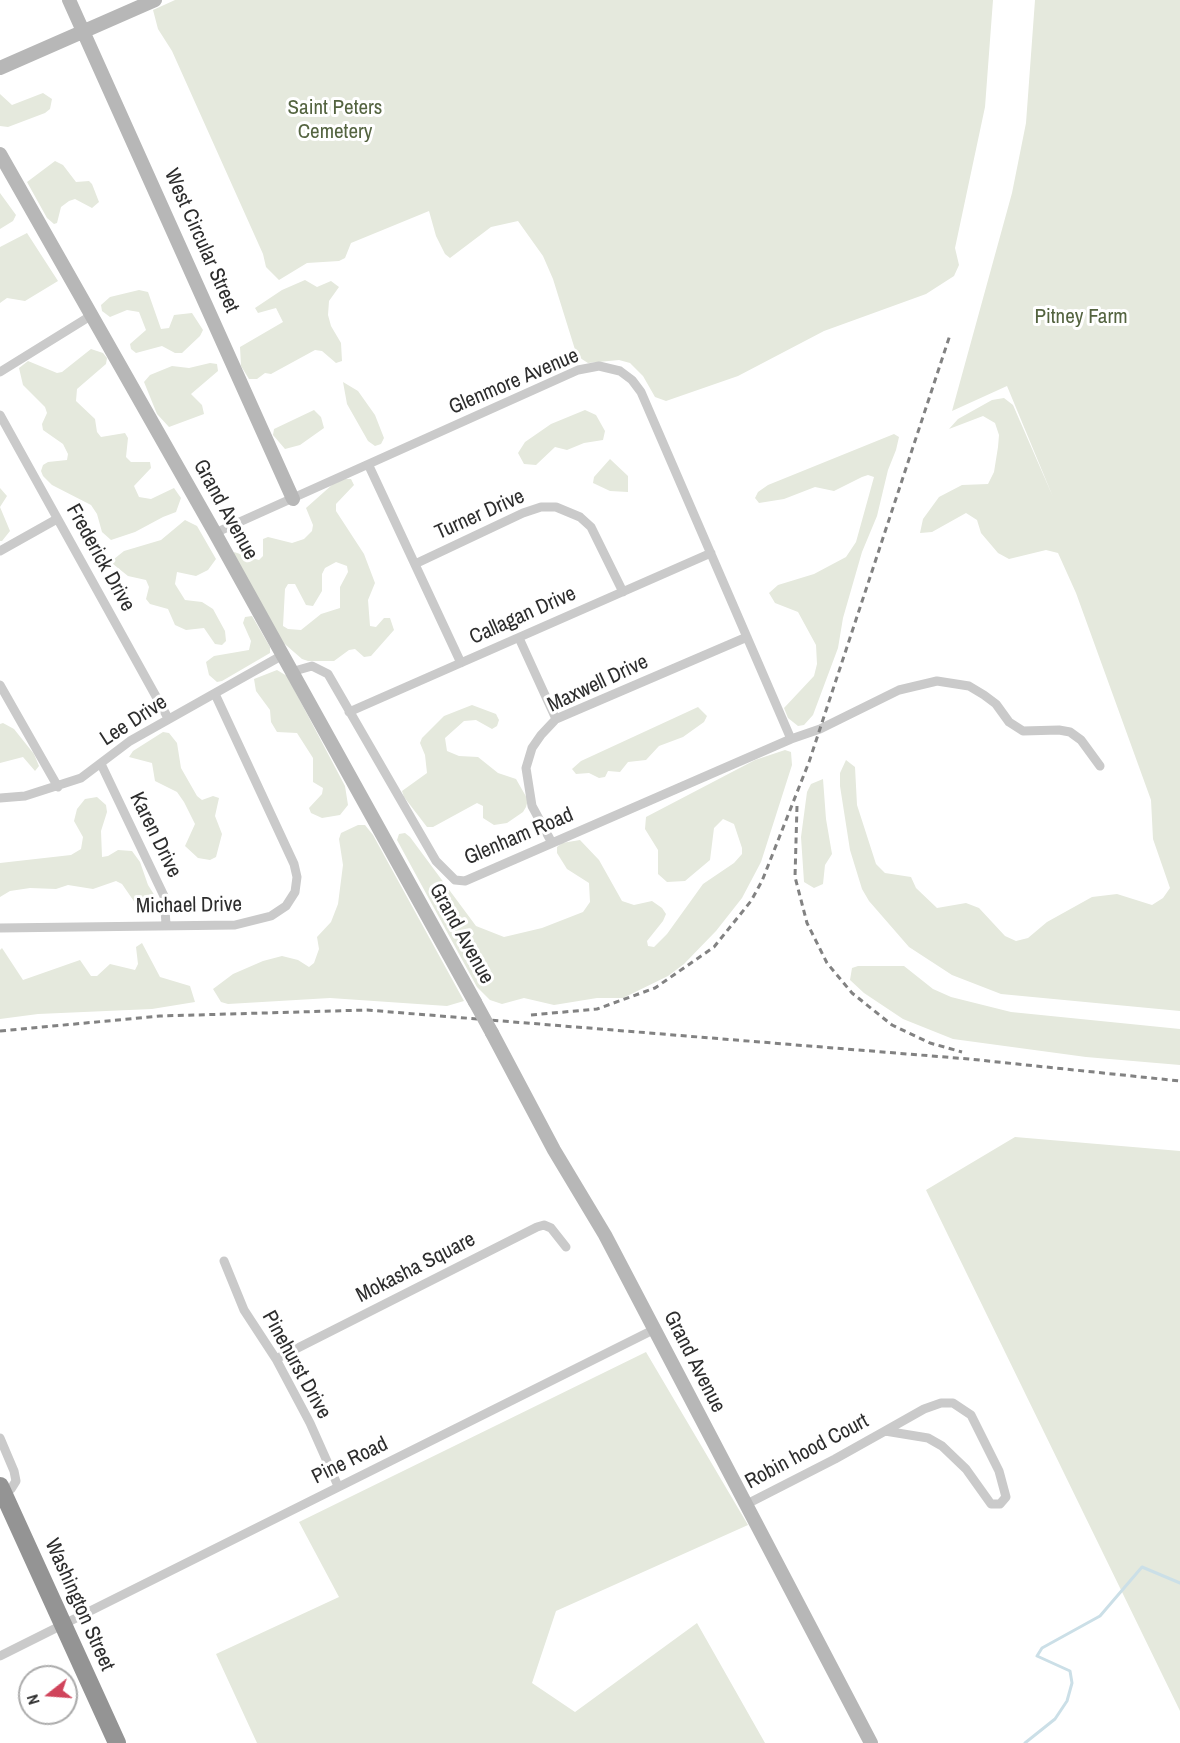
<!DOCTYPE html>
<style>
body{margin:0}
#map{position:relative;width:1180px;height:1743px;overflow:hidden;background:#fff;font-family:"Archivo Narrow",sans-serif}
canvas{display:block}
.north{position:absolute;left:18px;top:1665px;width:60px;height:60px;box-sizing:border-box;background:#fff;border:2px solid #ababab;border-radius:50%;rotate:253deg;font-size:16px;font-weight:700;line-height:24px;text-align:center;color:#2d2d2d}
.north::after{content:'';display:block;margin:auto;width:21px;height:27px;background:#d0445b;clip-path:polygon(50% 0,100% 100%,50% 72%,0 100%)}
</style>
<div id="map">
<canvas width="1180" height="1743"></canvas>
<div class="north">N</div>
</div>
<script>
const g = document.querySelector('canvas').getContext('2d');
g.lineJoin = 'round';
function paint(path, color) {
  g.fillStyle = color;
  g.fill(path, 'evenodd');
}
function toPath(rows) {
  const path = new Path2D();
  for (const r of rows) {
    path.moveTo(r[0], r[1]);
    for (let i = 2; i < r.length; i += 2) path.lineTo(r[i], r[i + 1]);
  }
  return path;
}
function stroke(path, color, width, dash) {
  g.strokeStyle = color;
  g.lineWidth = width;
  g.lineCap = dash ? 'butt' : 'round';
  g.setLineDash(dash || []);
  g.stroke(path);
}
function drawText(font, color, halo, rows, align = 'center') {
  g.font = font + ' "Archivo Narrow",sans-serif';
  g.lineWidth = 6;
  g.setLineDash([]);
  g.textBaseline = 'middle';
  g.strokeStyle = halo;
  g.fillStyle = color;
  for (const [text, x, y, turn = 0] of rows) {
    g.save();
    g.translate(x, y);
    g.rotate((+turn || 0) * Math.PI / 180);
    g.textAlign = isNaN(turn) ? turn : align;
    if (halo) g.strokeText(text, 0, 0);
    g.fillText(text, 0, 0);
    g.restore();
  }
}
paint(toPath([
 [175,0,993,0,985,107,955,248,959,265,954,276,926,294,824,331,738,376,666,401,655,397,643,376,630,363,619,360,588,363,577,356,553,279,543,256,518,221,491,227,450,258,445,254,436,236,429,211,351,243,345,258,339,261,307,263,279,280,266,267,263,254,172,51,158,29,153,10],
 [1035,0,1180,0,1180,1011,1001,994,952,975,909,947,869,901,862,889,850,850,840,786,840,773,846,760,855,767,857,805,876,864,885,873,911,877,916,888,937,908,966,903,979,908,1005,936,1016,941,1028,938,1047,922,1092,897,1117,894,1152,905,1163,898,1170,888,1153,839,1151,800,1076,593,1058,553,1046,550,1009,559,998,553,981,533,977,520,966,513,932,532,920,533,923,519,939,497,962,485,988,484,994,472,998,447,999,435,995,423,983,416,949,429,958,419,992,400,1004,398,1013,405,1053,497,1007,386,952,411,1012,193,1026,123],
 [43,93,52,99,50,109,45,113,8,127,0,126,0,94,12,105],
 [55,161,63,165,76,182,89,181,92,184,99,202,92,208,75,199,69,201,61,207,57,223,54,224,47,218,27,182],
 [0,193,16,215,13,221,0,229],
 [27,233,58,281,25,301,7,298,0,303,0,247],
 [305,280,317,287,331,281,339,287,329,301,328,315,331,326,341,343,342,361,336,363,322,351,315,350,271,374,265,373,257,379,249,379,241,366,240,347,283,322,276,308,258,313,255,308,282,290],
 [139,290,148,292,161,329,169,328,174,315,192,313,203,330,200,336,182,353,175,353,162,346,136,353,131,349,130,344,146,330,139,312,127,310,110,317,102,311,101,305,110,297],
 [91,349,103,353,107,358,106,364,77,389,76,401,95,419,97,432,101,437,125,433,128,438,126,457,131,462,150,462,151,468,134,486,139,497,151,499,174,488,181,498,176,512,163,517,135,532,111,540,102,532,97,514,91,505,52,485,43,476,41,471,43,465,48,462,67,460,68,454,63,444,43,430,42,424,47,413,45,407,23,385,19,368,28,361,57,373,62,372],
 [210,363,217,364,218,371,191,394,202,405,204,414,169,427,157,414,144,382,150,375,172,366,189,368],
 [343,382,358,391,375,415,384,438,381,444,375,446,368,441,347,404],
 [314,410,321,417,324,428,300,445,285,449,273,435,274,429],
 [585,410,596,415,605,431,603,440,584,443,567,450,555,447,536,465,524,464,518,453,525,442,551,424],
 [894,434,899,437,896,450,888,470,877,516,862,552,843,618,838,648,813,715,804,725,798,726,788,718,784,708,814,676,817,664,816,645,798,612,775,603,769,593,778,585,814,574,846,557,856,542,874,477,868,475,862,477,834,491,815,487,784,499,759,503,755,498,758,492,768,485],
 [610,459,628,476,628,492,610,491,593,483,594,477],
 [345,479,351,479,354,485,336,504,336,511,364,554,375,583,368,600,370,626,376,627,384,618,390,618,394,630,371,656,364,657,355,649,349,650,334,661,308,661,302,659,279,639,233,558,234,552,259,560,263,556,263,539,268,537,292,543,304,539,312,531,313,525,306,508,333,484],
 [336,562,347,566,348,572,340,587,340,608,321,614,301,630,288,629,283,626,285,589,288,584,295,584,306,605,313,606,322,591,322,574,325,568],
 [0,488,7,496,0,507,10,531,2,541,0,541],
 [185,520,197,526,216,559,208,570,196,576,177,572,175,584,185,600,202,602,213,609,225,631,226,641,222,645,215,644,204,628,186,630,175,625,168,609,150,604,146,599,149,587,146,580,128,576,113,564,114,559,124,551,161,540],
 [252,616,270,647,270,653,222,681,217,682,209,675,206,662,214,656,249,650,251,641,243,623,245,617],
 [277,670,287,676,345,786,348,805,340,815,322,818,311,813,309,808,322,794,323,788,313,782,313,758,297,733,277,732,271,722,270,710,256,691,254,679],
 [472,705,496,714,499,720,497,726,492,729,476,720,464,721,445,738,447,751,459,756,478,757,498,773,516,779,528,800,526,807,523,812,507,823,494,825,483,818,483,806,477,803,433,827,427,827,404,797,402,791,427,773,425,755,420,743,422,738,444,716],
 [698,707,707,716,704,722,683,737,659,746,646,760,628,762,620,772,608,771,605,777,599,778,589,773,576,774,572,769,581,761],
 [3,723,14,729,34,754,39,766,35,771,23,757,0,763,0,724],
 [163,732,169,733,177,743,181,768,197,796,202,800,213,796,219,798,215,816,222,834,216,857,210,860,198,858,185,846,195,824,184,802,177,792,155,781,152,763,129,757,133,751],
 [785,750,791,752,792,765,761,862,742,898,716,931,684,964,668,976,623,998,597,998,554,1005,524,998,502,1004,490,1000,477,987,397,840,399,834,405,833,410,837,476,926,504,937,542,928,583,912,590,902,589,883,567,869,557,853,557,847,562,843,580,840,599,860,622,901,634,905,652,901,662,908,666,914,663,921,647,941,648,946,654,947,667,934,703,884,734,863,742,854,742,848,734,824,723,819,714,828,710,860,685,881,667,882,658,874,658,850,645,829,646,817,755,760],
 [823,779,826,819,832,854,825,865,823,884,814,888,804,882,801,837,807,792,811,784],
 [97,797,106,805,107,812,101,831,102,857,108,856,118,850,132,851,140,862,148,885,155,896,157,902,152,907,140,910,122,884,116,881,93,889,68,885,56,889,30,888,10,891,0,897,0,863,71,855,81,849,83,837,74,821,77,809,85,799],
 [358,825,365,825,373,835,464,1001,447,1006,330,998,228,1004,221,1002,213,989,233,974,263,961,282,956,298,960,309,967,314,963,319,949,317,937,331,922,338,904,343,865,339,839,341,833],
 [142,943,160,977,190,986,195,1002,152,1009,38,1014,0,1019,0,950,2,948,23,980,80,960,91,976,97,976,110,964,135,970,138,964,136,947],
 [858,966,904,966,933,989,951,997,1011,1012,1180,1029,1180,1065,1086,1057,953,1039,903,1019,864,993,850,980,852,968],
 [1015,1137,1180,1151,1180,1711,926,1190],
 [646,1352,748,1525,556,1611,532,1683,575,1712,697,1623,765,1743,257,1743,216,1654,339,1597,299,1522]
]), '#e5e9dd');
stroke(toPath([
 [1025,1743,1055,1719,1067,1701,1072,1683,1070,1671,1037,1656,1042,1648,1100,1616,1142,1567,1180,1583]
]), '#cbdfe7', 3);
stroke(toPath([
 [0,372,92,315],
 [0,415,168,718],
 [369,466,461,663],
 [215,533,578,370,599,366,620,371,632,380,641,392,791,739],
 [0,551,57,519],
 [415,564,523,513,541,507,556,507,580,517,591,527,623,592],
 [519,638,556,719],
 [291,672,312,666,328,674,436,861,455,880,465,881,791,739,820,729,899,690,937,681,969,686,984,695,996,704,1009,722,1023,731,1059,730,1070,732,1081,740,1100,766],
 [0,685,58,787],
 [349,712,711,553],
 [101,764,164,896,166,924],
 [0,798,25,796,81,778,130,741,281,656],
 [552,843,532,806,526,768,532,748,541,735,556,719,747,637],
 [0,928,235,925,271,916,286,906,295,892,297,877,294,864,215,694],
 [224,1261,244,1310,276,1359,310,1423,338,1486],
 [276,1359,537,1227,544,1225,551,1228,566,1247],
 [0,1438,14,1471,16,1481,11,1489,3,1492],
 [745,1505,835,1459,885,1431,924,1409,941,1403,953,1403,971,1415,999,1471,1006,1497,1000,1504,991,1504,966,1469,942,1446,928,1438,885,1431],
 [0,1656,653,1330]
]), '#cacaca', 9);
stroke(toPath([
 [69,0,293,499],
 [0,68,155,0],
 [0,154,215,533,475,1002],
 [492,1033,554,1150,605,1235,871,1743]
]), '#b7b7b7', 14);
stroke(toPath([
 [0,1486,117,1743]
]), '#949494', 18);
stroke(toPath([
 [797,806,795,877,807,923,827,963,852,993,892,1025,930,1043,962,1052],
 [531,1015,597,1009,655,988,714,947,751,901,762,881,809,762,950,335],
 [0,1031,160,1016,367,1010,969,1059,1180,1081]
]), '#828282', 3, [6, 4.5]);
stroke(toPath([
 [475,1002,492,1033]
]), '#b7b7b7', 14);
drawText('21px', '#546440', '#fff', [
 ["Saint Peters",335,108],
 ["Cemetery",335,132],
 ["Pitney Farm",1081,317]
]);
drawText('21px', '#2d2d2d', '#fff', [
 ["West Circular Street",201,241,66],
 ["Glenmore Avenue",514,382,-23],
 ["Grand Avenue",225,510,61],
 ["Turner Drive",480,515,-24],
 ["Frederick Drive",100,558,61],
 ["Callagan Drive",523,616,-24],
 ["Maxwell Drive",598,684,-25],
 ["Lee Drive",134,721,-33],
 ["Karen Drive",155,835,64],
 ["Glenham Road",519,837,-23],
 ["Michael Drive",189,906,-1],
 ["Grand Avenue",461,934,61],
 ["Mokasha Square",416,1268,-27],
 ["Grand Avenue",694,1362,63],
 ["Pinehurst Drive",296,1365,61],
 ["Robin hood Court",807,1452,-28],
 ["Pine Road",350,1461,-26],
 ["Washington Street",79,1605,66]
]);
</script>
